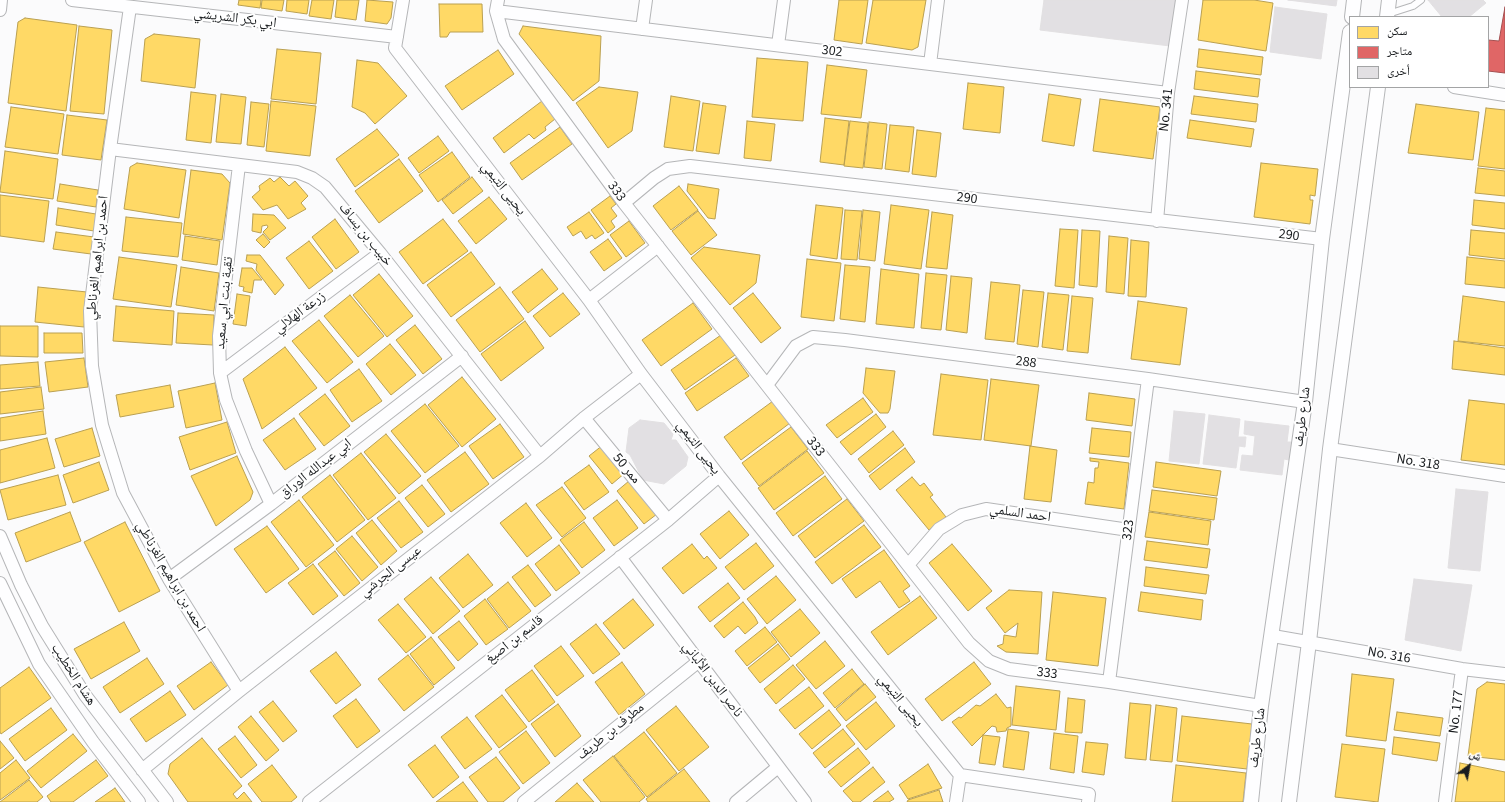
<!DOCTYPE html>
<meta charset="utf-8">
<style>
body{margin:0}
#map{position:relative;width:1505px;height:802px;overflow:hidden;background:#fbfbfc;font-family:"Source Sans 3","Noto Naskh Arabic",sans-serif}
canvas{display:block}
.legend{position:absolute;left:1349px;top:16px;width:140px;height:72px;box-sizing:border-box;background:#fff;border:1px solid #a3a4a5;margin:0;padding:5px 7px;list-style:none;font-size:12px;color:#191c1f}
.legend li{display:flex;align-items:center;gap:8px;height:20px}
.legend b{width:20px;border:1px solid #a3a4a5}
.north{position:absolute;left:1449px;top:746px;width:40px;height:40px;-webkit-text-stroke:3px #fff;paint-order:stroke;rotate:32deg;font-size:11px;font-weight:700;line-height:16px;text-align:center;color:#191c1f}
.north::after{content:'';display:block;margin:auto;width:14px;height:18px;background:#191c1f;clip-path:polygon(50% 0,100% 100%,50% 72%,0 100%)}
</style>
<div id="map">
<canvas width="1505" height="802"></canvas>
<ul class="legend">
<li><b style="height:11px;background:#ffd966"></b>سكن</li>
<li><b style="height:11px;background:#e06666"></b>متاجر</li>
<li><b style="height:11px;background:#e2e0e3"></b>أخرى</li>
</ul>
<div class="north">ش</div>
</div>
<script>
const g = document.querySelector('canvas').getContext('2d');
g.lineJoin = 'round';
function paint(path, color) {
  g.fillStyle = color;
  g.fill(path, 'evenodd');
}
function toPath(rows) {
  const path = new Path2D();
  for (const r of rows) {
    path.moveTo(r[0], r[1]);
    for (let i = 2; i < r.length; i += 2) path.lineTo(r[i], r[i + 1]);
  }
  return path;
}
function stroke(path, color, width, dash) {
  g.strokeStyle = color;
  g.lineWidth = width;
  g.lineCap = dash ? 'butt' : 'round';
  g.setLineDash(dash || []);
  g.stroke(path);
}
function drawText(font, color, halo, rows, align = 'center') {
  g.font = font + ' "Source Sans 3","Noto Naskh Arabic",sans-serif';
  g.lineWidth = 4;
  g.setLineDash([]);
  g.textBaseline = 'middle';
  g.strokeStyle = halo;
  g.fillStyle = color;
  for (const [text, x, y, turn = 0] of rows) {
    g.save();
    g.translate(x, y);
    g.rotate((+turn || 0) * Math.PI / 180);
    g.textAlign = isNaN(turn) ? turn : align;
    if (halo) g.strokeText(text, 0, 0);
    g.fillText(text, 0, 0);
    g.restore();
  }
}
const homes = toPath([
 [239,0,261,0,260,8,238,5,239,0],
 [262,0,284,0,282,11,261,8,262,0],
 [287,0,309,0,307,14,286,11,287,0],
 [312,0,334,0,331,19,309,16,312,0],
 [337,0,359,0,356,20,335,17,337,0],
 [367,0,393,2,391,18,387,24,365,21,367,0],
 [839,0,868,0,862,44,834,40,839,0],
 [873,0,926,0,918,47,912,50,866,43,873,0],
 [1203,0,1254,0,1273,3,1266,51,1198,40,1203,0],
 [439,4,482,4,483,32,450,32,447,37,440,37,439,4],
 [25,18,77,25,66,111,8,103,18,22,25,18],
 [79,26,112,30,104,114,70,111,79,26],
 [523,26,601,36,599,81,573,101,519,34,523,26],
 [154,34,200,39,195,88,141,81,145,39,154,34],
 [277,49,321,53,316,104,271,99,277,49],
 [1199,49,1263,57,1261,75,1197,67,1199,49],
 [498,50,514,74,462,110,445,86,498,50],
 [757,58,808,62,803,121,752,117,757,58],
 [357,60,378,63,407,96,375,124,365,113,352,107,357,60],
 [827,65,867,70,861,118,821,114,827,65],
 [1196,71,1260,79,1258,97,1194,89,1196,71],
 [968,83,1004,87,1000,133,963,129,968,83],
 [599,87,638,92,632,131,608,148,576,103,599,87],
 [191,92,216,95,211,143,186,140,191,92],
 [221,94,246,97,241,144,216,142,221,94],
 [1049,94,1081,99,1074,146,1042,141,1049,94],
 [671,96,700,101,693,151,664,147,671,96],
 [1194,96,1258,104,1256,122,1191,114,1194,96],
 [1100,99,1160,107,1153,159,1093,151,1100,99],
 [271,101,316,106,310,156,266,151,271,101],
 [542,101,555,119,545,127,546,130,534,139,529,134,504,153,493,138,542,101],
 [251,102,269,104,264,147,247,145,251,102],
 [703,103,726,106,719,154,696,151,703,103],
 [1416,104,1479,112,1473,160,1408,153,1416,104],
 [11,107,64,114,58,154,5,147,11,107],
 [1486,108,1505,110,1505,169,1478,166,1486,108],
 [67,115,107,120,101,160,62,155,67,115],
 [825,118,849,121,844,165,820,162,825,118],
 [1190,120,1254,129,1251,147,1187,138,1190,120],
 [747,121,775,124,771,161,744,158,747,121],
 [850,121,868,123,863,168,844,166,850,121],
 [869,122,887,124,882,169,864,167,869,122],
 [890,125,914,127,909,172,885,169,890,125],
 [560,127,572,144,522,180,510,163,560,127],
 [377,129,399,155,355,187,336,159,377,129],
 [917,130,941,133,936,177,912,174,917,130],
 [438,136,449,151,419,173,408,158,438,136],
 [5,151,58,159,53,199,0,192,5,151],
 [452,152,470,177,438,202,419,175,452,152],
 [399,159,423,191,379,223,355,191,399,159],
 [137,163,186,170,179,218,124,209,130,167,137,163],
 [1261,163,1318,169,1315,196,1310,195,1310,200,1313,200,1310,224,1254,217,1261,163],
 [1478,168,1505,171,1505,196,1475,193,1478,168],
 [191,170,222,174,230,183,222,240,183,234,191,170],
 [280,177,289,186,295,181,308,196,301,203,306,209,288,219,277,205,263,210,252,197,260,190,259,186,270,178,274,182,280,177],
 [472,177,483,191,453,214,442,200,472,177],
 [60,184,98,190,96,207,57,201,60,184],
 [688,184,719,189,715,219,708,218,687,191,688,184],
 [679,186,698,210,671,230,653,206,679,186],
 [0,195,49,201,44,242,0,236,0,195],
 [610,196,616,204,611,208,617,216,611,221,615,227,608,233,591,210,610,196],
 [489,197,507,219,476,244,458,221,489,197],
 [1474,200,1505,203,1505,229,1472,225,1474,200],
 [816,205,843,208,837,259,810,255,816,205],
 [891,205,929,210,921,269,884,264,891,205],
 [58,208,96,214,94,231,56,225,58,208],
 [845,210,862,211,857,260,841,259,845,210],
 [863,210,880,212,875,261,859,259,863,210],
 [698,211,717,235,691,255,672,231,698,211],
 [589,212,604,233,595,239,592,235,586,239,581,231,573,236,567,227,589,212],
 [932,212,953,215,947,269,926,267,932,212],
 [253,214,274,215,286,228,270,240,263,232,268,227,267,225,262,226,261,233,252,231,253,214],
 [126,217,182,223,178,257,122,251,126,217],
 [335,219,359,252,336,269,312,237,335,219],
 [443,219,468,251,423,284,399,252,443,219],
 [629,221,645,243,626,257,610,235,629,221],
 [1060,229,1078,230,1074,288,1055,286,1060,229],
 [1082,230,1100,231,1097,287,1079,285,1082,230],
 [1471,230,1505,233,1505,259,1469,255,1471,230],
 [56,232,94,237,91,254,53,249,56,232],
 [263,234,270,242,264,248,256,240,263,234],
 [185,236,220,241,217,265,182,260,185,236],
 [1109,236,1128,238,1124,294,1106,292,1109,236],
 [608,239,622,258,604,271,590,252,608,239],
 [1131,240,1149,242,1146,297,1128,296,1131,240],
 [309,241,333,271,309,289,286,258,309,241],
 [704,247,760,255,756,283,730,305,691,258,704,247],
 [471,252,495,284,451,317,427,285,471,252],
 [247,255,260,255,284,285,275,295,256,270,257,264,246,261,247,255],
 [119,257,177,265,171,307,113,299,119,257],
 [1467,257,1505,261,1505,288,1465,284,1467,257],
 [807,259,841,263,834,321,801,317,807,259],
 [845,265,870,267,865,322,840,319,845,265],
 [181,267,219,273,214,311,176,305,181,267],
 [242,268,252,268,262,280,254,280,252,293,243,291,244,287,239,286,242,268],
 [542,269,558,289,528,313,512,292,542,269],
 [881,269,919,274,914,328,876,324,881,269],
 [926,273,947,275,941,330,921,328,926,273],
 [379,274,413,316,387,337,353,295,379,274],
 [951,276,972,278,967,333,946,330,951,276],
 [991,282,1020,285,1014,342,985,339,991,282],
 [38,287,87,292,84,327,35,322,38,287],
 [500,287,524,319,480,352,456,320,500,287],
 [1023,290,1044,292,1038,347,1017,344,1023,290],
 [563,293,580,314,550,337,533,316,563,293],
 [753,293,781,328,761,343,733,308,753,293],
 [1048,293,1069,295,1063,350,1042,347,1048,293],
 [237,294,250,296,246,326,233,324,237,294],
 [350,295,384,336,358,357,324,316,350,295],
 [1072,296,1093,298,1088,353,1067,351,1072,296],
 [1463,296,1505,302,1505,346,1458,341,1463,296],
 [1138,301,1187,308,1180,365,1131,359,1138,301],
 [693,303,712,329,661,366,642,340,693,303],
 [116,306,174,311,172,345,113,341,116,306],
 [178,313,214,315,213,345,176,343,178,313],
 [319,320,353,362,327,383,292,341,319,320],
 [525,321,544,348,501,381,481,354,525,321],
 [415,325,442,359,423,374,396,340,415,325],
 [0,326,38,326,38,357,0,356,0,326],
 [44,333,82,333,83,353,44,353,44,333],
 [721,335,735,355,685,390,671,370,721,335],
 [1454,341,1505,348,1505,375,1452,369,1454,341],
 [390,344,416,375,391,395,366,364,390,344],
 [285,347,317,388,262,429,243,379,285,347],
 [84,358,88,387,49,392,45,362,84,358],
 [736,358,749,376,697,411,685,393,736,358],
 [38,362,40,386,0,389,0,365,38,362],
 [866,368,895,371,890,409,888,413,880,413,863,393,866,368],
 [359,369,382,401,352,422,330,390,359,369],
 [941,374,988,380,981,440,933,435,941,374],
 [462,377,496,419,462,447,428,405,462,377],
 [991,379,1039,385,1031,446,984,440,991,379],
 [215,383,222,420,186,428,178,391,215,383],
 [170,385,174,407,120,417,116,395,170,385],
 [41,387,44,409,0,414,0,392,41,387],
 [1089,393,1135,399,1132,426,1086,420,1089,393],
 [325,394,350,426,324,446,299,414,325,394],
 [863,398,873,412,837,438,826,425,863,398],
 [1469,400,1505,404,1505,465,1461,460,1469,400],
 [773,401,790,423,741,460,724,437,773,401],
 [425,404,459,446,425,473,391,431,425,404],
 [43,411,46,434,0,441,0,418,43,411],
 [876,414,886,427,851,455,840,442,876,414],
 [294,418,316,449,285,470,263,440,294,418],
 [227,422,236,453,190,470,179,437,227,422],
 [500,424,524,457,493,479,469,446,500,424],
 [791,427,808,449,759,486,742,463,791,427],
 [92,428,100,456,64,467,55,439,92,428],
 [1092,428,1131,432,1129,457,1089,453,1092,428],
 [893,431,904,445,869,473,858,459,893,431],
 [386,434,421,476,399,494,364,452,386,434],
 [47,438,55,468,0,483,0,450,47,438],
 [603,445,625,473,612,484,589,456,603,445],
 [1030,446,1057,450,1051,502,1024,499,1030,446],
 [905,448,915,462,880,490,869,476,905,448],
 [807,451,824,473,774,510,758,488,807,451],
 [465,452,489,484,451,512,427,480,465,452],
 [361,453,396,498,368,520,333,475,361,453],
 [237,456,253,492,250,500,216,526,191,476,237,456],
 [1090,458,1129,463,1124,509,1085,504,1088,482,1094,483,1095,468,1098,468,1099,462,1090,461,1090,458],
 [99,462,109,490,73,503,63,475,99,462],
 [1156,462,1221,471,1217,496,1153,487,1156,462],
 [589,465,609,492,584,510,564,483,589,465],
 [58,475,66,505,8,520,0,490,58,475],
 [330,475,365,520,337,542,302,497,330,475],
 [825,476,842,499,793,536,776,513,825,476],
 [912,477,920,486,924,483,933,495,930,497,946,517,929,530,896,490,912,477],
 [629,481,657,514,644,524,617,491,629,481],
 [422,485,445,514,428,527,405,498,422,485],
 [562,487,586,518,562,537,536,505,562,487],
 [1152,490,1217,498,1214,520,1149,511,1152,490],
 [847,499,864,521,815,558,798,536,847,499],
 [299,500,334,545,306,567,271,522,299,500],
 [617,500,638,528,614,546,593,518,617,500],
 [399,501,423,532,401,548,377,518,399,501],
 [526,503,552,538,527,557,500,523,526,503],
 [729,511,749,535,720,559,700,534,729,511],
 [70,512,81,541,26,562,15,533,70,512],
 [1149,512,1211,521,1208,545,1145,537,1149,512],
 [372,520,397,551,381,565,356,533,372,520],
 [125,522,160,591,119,612,84,542,125,522],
 [584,522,605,550,582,568,560,540,584,522],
 [864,525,881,547,832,584,815,562,864,525],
 [267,526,299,569,266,593,234,549,267,526],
 [352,536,378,567,362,581,336,549,352,536],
 [1147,541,1210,549,1207,568,1144,560,1147,541],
 [756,543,774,566,744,590,725,567,756,543],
 [692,544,704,559,707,556,717,568,683,594,662,568,692,544],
 [952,544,992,591,968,611,929,563,952,544],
 [559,545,580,573,556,591,535,564,559,545],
 [884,550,910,586,903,591,910,601,899,608,880,581,856,598,842,579,884,550],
 [335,551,360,583,344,596,318,564,335,551],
 [468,554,493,585,463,608,439,578,468,554],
 [313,564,338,596,313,615,288,583,313,564],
 [528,565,551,595,535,607,512,577,528,565],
 [1146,567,1209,575,1206,594,1144,586,1146,567],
 [776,576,796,600,767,624,747,599,776,576],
 [431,577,460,611,433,634,404,599,431,577],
 [508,582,531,611,509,628,487,599,508,582],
 [728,583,740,598,710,622,698,607,728,583],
 [1009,590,1042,592,1038,654,1006,652,997,646,1003,644,1004,635,1016,637,1018,623,1005,633,986,608,1009,590],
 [1053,592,1106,598,1098,666,1046,660,1053,592],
 [1141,592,1203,600,1201,620,1138,611,1141,592],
 [920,596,937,618,888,655,871,632,920,596],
 [485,599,508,629,486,645,464,616,485,599],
 [633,599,654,625,624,649,603,623,633,599],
 [743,602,755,617,758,623,745,634,738,626,724,638,714,626,743,602],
 [398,604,426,637,406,653,378,620,398,604],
 [800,609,820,633,791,657,771,632,800,609],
 [459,621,478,644,458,661,438,637,459,621],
 [124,622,140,651,91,679,74,649,124,622],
 [596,624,620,654,593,674,570,644,596,624],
 [765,627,777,642,747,666,735,651,765,627],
 [431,637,455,668,434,685,410,654,431,637],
 [825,641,845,666,816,689,796,665,825,641],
 [778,644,790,659,760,683,748,668,778,644],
 [561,646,584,676,557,696,534,666,561,646],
 [336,652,361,685,336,704,310,671,336,652],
 [408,655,434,687,404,711,378,679,408,655],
 [147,658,164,684,120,713,103,687,147,658],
 [211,662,228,685,194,710,177,686,211,662],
 [622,662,645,694,619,715,595,682,622,662],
 [974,662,991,684,942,721,925,699,974,662],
 [793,665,805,679,776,704,764,689,793,665],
 [29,667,51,698,1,734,0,732,0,688,29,667],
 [852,669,864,684,835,708,823,693,852,669],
 [532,670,555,702,529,722,505,690,532,670],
 [1352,674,1394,679,1386,741,1346,736,1352,674],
 [1487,682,1505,684,1505,760,1468,756,1477,689,1487,682],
 [865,684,876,697,846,721,836,709,865,684],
 [1016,686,1060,691,1056,730,1012,725,1016,686],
 [809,687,824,706,795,729,779,710,809,687],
 [170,691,186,715,146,742,130,719,170,691],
 [996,694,1007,708,1011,707,1011,726,1007,728,1006,731,997,732,996,727,992,726,972,746,952,722,959,717,961,718,976,705,980,706,996,694],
 [502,695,527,727,499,748,475,716,502,695],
 [1068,698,1085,700,1082,733,1065,732,1068,698],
 [356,699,380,731,357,748,333,716,356,699],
 [273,701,297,731,283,742,259,712,273,701],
 [876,702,895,726,866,750,846,726,876,702],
 [1130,703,1151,705,1146,760,1125,758,1130,703],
 [558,704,581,736,555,757,531,724,558,704],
 [1156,705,1177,708,1172,762,1150,760,1156,705],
 [676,706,709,747,679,771,646,730,676,706],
 [51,708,67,730,25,761,9,739,51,708],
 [829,710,841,725,812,749,799,734,829,710],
 [1397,712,1443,718,1440,736,1394,730,1397,712],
 [251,716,279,750,266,761,238,727,251,716],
 [1182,716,1252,724,1247,769,1177,761,1182,716],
 [467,717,492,749,465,769,441,737,467,717],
 [843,729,855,744,825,768,813,753,843,729],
 [1008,729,1029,732,1024,770,1003,767,1008,729],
 [526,731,550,763,523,784,499,752,526,731],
 [644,732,677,773,647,797,614,756,644,732],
 [1054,733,1078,736,1074,773,1050,769,1054,733],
 [73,734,87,751,41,788,27,771,73,734],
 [983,735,1000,737,995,765,979,763,983,735],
 [235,736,257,765,241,778,218,749,235,736],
 [1394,737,1440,743,1437,761,1392,754,1394,737],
 [202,738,242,786,233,794,237,799,244,792,252,802,188,802,168,774,170,764,202,738],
 [0,741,14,758,0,769,0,741],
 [1086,742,1108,744,1104,775,1082,772,1086,742],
 [1342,744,1385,749,1378,802,1335,797,1342,744],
 [435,745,459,777,433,798,408,765,435,745],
 [858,748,870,763,841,787,828,772,858,748],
 [613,756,645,797,639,802,601,802,583,780,613,756],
 [496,757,520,788,503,802,488,802,469,777,496,757],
 [16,760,30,778,0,800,0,773,16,760],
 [96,760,108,776,73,802,51,802,47,796,96,760],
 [1460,763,1505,772,1505,802,1455,802,1460,763],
 [928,764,942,788,908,799,899,785,928,764],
 [272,765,297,797,291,802,262,802,248,784,272,765],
 [1176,765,1246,773,1243,802,1172,802,1176,765],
 [873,767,885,782,860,802,853,802,843,791,873,767],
 [684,769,710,802,648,802,646,799,684,769],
 [29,780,43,797,37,802,0,802,29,780],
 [463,782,478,802,436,802,463,782],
 [577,783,594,802,555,802,577,783],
 [115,788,125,802,95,802,115,788],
 [939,790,943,802,907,802,908,800,939,790],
 [888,791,894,799,889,802,873,802,888,791]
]);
paint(homes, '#ffd966');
stroke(homes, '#baa051', 1);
const shops = toPath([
 [1505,7,1505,73,1488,71,1488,40,1499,41,1505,7]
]);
paint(shops, '#e06666');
stroke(shops, '#a45051', 1);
const building = toPath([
 [1044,0,1176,0,1170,46,1040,30,1044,0],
 [1288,0,1337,0,1336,6,1288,0],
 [1428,0,1483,0,1486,3,1469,17,1442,17,1428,0],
 [1275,7,1327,14,1321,59,1270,52,1275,7],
 [1174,411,1205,414,1199,464,1169,461,1174,411],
 [1209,415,1240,419,1238,437,1246,437,1245,447,1239,446,1236,468,1203,464,1209,415],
 [640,420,664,423,673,434,671,440,676,440,688,457,686,466,664,484,643,480,630,455,626,452,629,428,640,420],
 [1245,421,1289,426,1287,442,1291,442,1289,460,1284,459,1282,475,1240,470,1242,455,1253,456,1255,436,1244,434,1245,421],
 [1456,489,1488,492,1480,571,1448,568,1456,489],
 [1414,579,1472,585,1461,651,1405,640,1414,579]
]);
paint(building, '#e2e0e3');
stroke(building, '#e2e0e2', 1);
const service = toPath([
 [1388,14,1413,6,1421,0]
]);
const minor = toPath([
 [72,0,397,37],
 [403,0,395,48,589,300,641,374,719,476,960,775,1089,794,1088,802],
 [498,0,496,11,504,39,624,203,969,643,989,661,1009,669,1109,682,1261,706],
 [130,7,110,149,90,311,92,366,102,425,123,493,169,579,239,691],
 [0,10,1,0],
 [496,11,1168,93],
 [642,29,646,0],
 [778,45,784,0],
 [930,64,938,0],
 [1454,87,1505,95],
 [110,149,297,172,312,178,325,187,380,253,540,456],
 [239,165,219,336,220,373,226,400,246,451,271,504],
 [624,203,654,178,668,169,690,166,1322,239],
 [1157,221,1168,93,1182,0],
 [589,300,658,246],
 [220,373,380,253],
 [767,385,796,346,813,337,845,340,1148,379,1305,402],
 [584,418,668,520],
 [1330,449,1505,476],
 [0,536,21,585,42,626,85,695,167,802],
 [620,557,805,802],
 [908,565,939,529,962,515,986,509,1129,530],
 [169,579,271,504,462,356],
 [0,583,39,664,93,742,139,802],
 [1273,636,1462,669,1505,674],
 [1109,682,1148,379],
 [142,770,239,691,540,456,584,418,641,374],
 [309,802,668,520,719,476],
 [524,802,699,661],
 [736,802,778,767],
 [956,802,960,775],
 [1445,802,1462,669]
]);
const tertiary = toPath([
 [1352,17,1354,0],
 [1387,17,1389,0],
 [1251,802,1261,706,1305,402,1322,239,1350,32],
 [1289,802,1309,642,1330,449,1378,87]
]);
stroke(service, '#b5b6b8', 8);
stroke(minor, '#b5b6b8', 14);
stroke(tertiary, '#b5b6b8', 16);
stroke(service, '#fefeff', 6);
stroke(minor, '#fefeff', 12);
stroke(tertiary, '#fefeff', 14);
drawText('14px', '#191c1f', '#fff', [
 ["ابي بكر الشريشي",235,19,7],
 ["302",832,52,7],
 ["No. 341",1167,110,-84],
 ["يحيى التيمي",503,189,52],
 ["333",616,192,54],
 ["290",967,199,7],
 ["خبيب بن يساف",365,235,51],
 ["290",1289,236,7],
 ["احمد بن ابراهيم الغرناطي",98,258,-84],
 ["تقية بنت ابي سعيد",225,303,-85],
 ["زرعة الهلالي",300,313,-37],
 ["288",1026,363,7],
 ["شارع طريف",1303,417,-83],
 ["333",815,447,52],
 ["يحيى التيمي",698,448,53],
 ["No. 318",1418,463,9],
 ["ابي عبدالله الوراق",316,469,-38],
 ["ممر 50",626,469,50],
 ["احمد السلمي",1020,514,8],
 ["323",1129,530,-83],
 ["عيسى الجرشي",391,572,-38],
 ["احمد بن ابراهيم الغرناطي",170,577,60],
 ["قاسم بن اصبغ",515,640,-38],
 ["No. 316",1389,656,10],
 ["333",1047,674,7],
 ["هشام الخطيب",73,675,57],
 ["ناصر الدين الألباني",712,680,53],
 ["يحيى التيمي",900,701,51],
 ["No. 177",1457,712,-83],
 ["مطرف بن طريف",611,732,-39],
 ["شارع طريف",1258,738,-83]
]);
</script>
